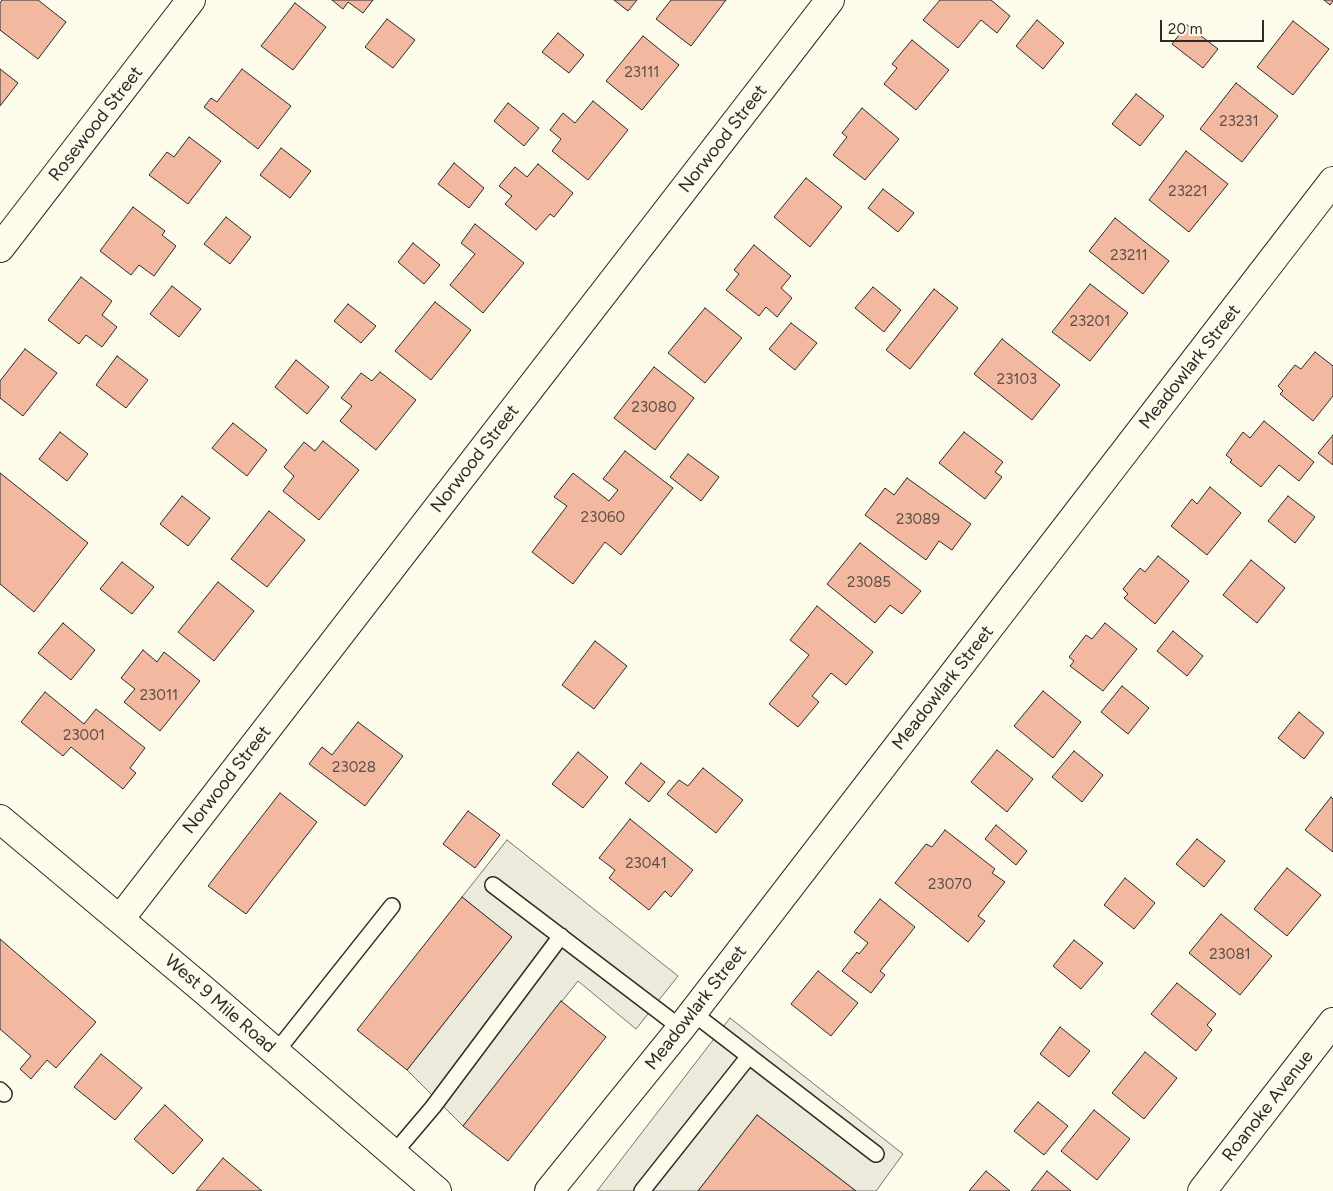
<!DOCTYPE html>
<style>
body{margin:0}
#map{position:relative;width:1333px;height:1191px;overflow:hidden;background:#fdfbea;font-family:Figtree,sans-serif}
canvas{display:block}
.scale{position:absolute;left:1160px;top:20px;width:104px;height:22px;box-sizing:border-box;border:2px solid #2b2b2b;border-top:0;padding-left:6px;font-size:15px;line-height:18px;white-space:nowrap;color:#2b2b2b;-webkit-text-stroke:4px #fdfbea;paint-order:stroke}
</style>
<div id="map">
<canvas width="1333" height="1191"></canvas>
<div class="scale">20 m</div>
</div>
<script>
const g = document.querySelector('canvas').getContext('2d');
g.lineJoin = 'round';
function paint(path, color) {
  g.fillStyle = color;
  g.fill(path, 'evenodd');
}
function toPath(rows) {
  const path = new Path2D();
  for (const r of rows) {
    path.moveTo(r[0], r[1]);
    for (let i = 2; i < r.length; i += 2) path.lineTo(r[i], r[i + 1]);
  }
  return path;
}
function stroke(path, color, width, dash) {
  g.strokeStyle = color;
  g.lineWidth = width;
  g.lineCap = dash ? 'butt' : 'round';
  g.setLineDash(dash || []);
  g.stroke(path);
}
function drawText(font, color, halo, rows, align = 'center') {
  g.font = font + ' Figtree,sans-serif';
  g.lineWidth = 4;
  g.setLineDash([]);
  g.textBaseline = 'middle';
  g.strokeStyle = halo;
  g.fillStyle = color;
  for (const [text, x, y, turn = 0] of rows) {
    g.save();
    g.translate(x, y);
    g.rotate((+turn || 0) * Math.PI / 180);
    g.textAlign = isNaN(turn) ? turn : align;
    if (halo) g.strokeText(text, 0, 0);
    g.fillText(text, 0, 0);
    g.restore();
  }
}
const parking = toPath([
 [507,840,678,976,636,1029,578,981,463,1126,407,1070,512,937,462,897,507,840],
 [730,1018,903,1154,876,1191,856,1191,757,1115,698,1191,597,1191,730,1018]
]);
paint(parking, '#eceadb');
stroke(parking, '#74746e', 1);
const building = toPath([
 [2,0,38,0,66,22,38,59,0,30,0,3,2,0],
 [332,0,373,0,363,13,348,2,343,9,332,0],
 [614,0,637,0,628,11,614,0],
 [671,0,726,0,691,46,656,19,671,0],
 [940,0,991,0,1010,16,997,33,981,20,958,48,923,20,940,0],
 [1324,0,1333,0,1333,1,1330,5,1324,0],
 [295,3,326,27,293,70,261,46,295,3],
 [387,19,415,40,393,68,365,47,387,19],
 [1037,20,1064,43,1043,69,1016,46,1037,20],
 [1293,21,1329,49,1293,95,1257,67,1293,21],
 [1187,25,1218,49,1203,68,1172,44,1187,25],
 [558,33,584,55,569,73,542,52,558,33],
 [643,36,679,65,642,110,606,81,643,36],
 [912,40,949,70,916,110,884,84,897,68,892,64,912,40],
 [0,69,18,83,0,106,0,69],
 [242,69,291,106,258,149,204,107,211,98,217,102,242,69],
 [1236,83,1278,116,1242,162,1200,129,1236,83],
 [1136,94,1164,116,1140,146,1112,124,1136,94],
 [593,101,628,130,588,180,552,151,561,139,550,130,563,113,575,123,593,101],
 [508,103,539,128,524,146,494,121,508,103],
 [862,108,899,139,865,180,833,155,847,137,842,133,862,108],
 [189,137,221,161,188,204,149,175,167,152,174,157,189,137],
 [281,148,311,171,290,198,260,175,281,148],
 [1186,151,1228,184,1189,232,1149,200,1186,151],
 [454,163,484,188,469,208,438,184,454,163],
 [538,164,573,193,554,217,550,214,536,230,505,204,512,196,499,186,515,167,527,177,538,164],
 [806,178,842,207,810,247,774,217,806,178],
 [883,189,914,213,898,232,868,208,883,189],
 [133,207,165,231,162,235,176,246,154,276,139,265,131,275,100,251,133,207],
 [226,217,251,237,230,264,204,244,226,217],
 [1115,218,1169,261,1143,294,1089,251,1115,218],
 [475,224,524,263,483,313,450,285,475,254,461,243,475,224],
 [413,243,440,265,424,284,398,262,413,243],
 [754,245,791,276,781,288,792,298,777,317,766,307,759,316,726,290,739,274,734,270,754,245],
 [81,277,112,301,102,315,117,327,102,347,86,335,79,344,48,320,81,277],
 [1090,284,1128,313,1090,361,1052,332,1090,284],
 [172,286,201,309,179,337,150,314,172,286],
 [873,287,901,310,884,332,855,308,873,287],
 [934,289,958,308,910,369,886,350,934,289],
 [435,302,471,330,431,380,395,351,435,302],
 [348,304,376,326,361,343,334,321,348,304],
 [705,308,742,338,705,383,668,353,705,308],
 [791,323,817,343,795,370,769,349,791,323],
 [1002,339,1060,385,1032,420,974,374,1002,339],
 [25,349,57,373,23,416,0,398,0,381,25,349],
 [1315,352,1333,366,1333,396,1313,421,1280,394,1283,391,1278,386,1295,365,1301,369,1315,352],
 [117,356,148,380,126,408,96,385,117,356],
 [296,360,329,387,307,414,275,387,296,360],
 [654,367,694,398,655,450,614,418,654,367],
 [380,372,416,400,376,450,340,421,352,406,341,398,361,373,372,381,380,372],
 [1264,421,1314,462,1299,481,1279,465,1261,487,1230,462,1232,460,1226,455,1243,432,1250,438,1264,421],
 [233,423,267,450,247,476,212,448,233,423],
 [60,432,88,454,67,481,39,459,60,432],
 [964,432,1003,462,995,472,1002,477,985,499,939,463,964,432],
 [1333,435,1333,465,1318,453,1333,435],
 [323,441,359,470,319,520,283,491,294,476,284,467,304,442,315,451,323,441],
 [625,451,673,488,621,555,605,542,573,584,532,552,567,506,554,497,573,473,609,501,618,490,603,479,625,451],
 [688,454,719,477,701,501,670,477,688,454],
 [0,473,88,543,34,612,0,584,0,473],
 [907,478,971,524,952,550,939,541,926,560,865,515,885,488,894,495,907,478],
 [1210,487,1241,513,1207,555,1171,526,1192,499,1197,504,1210,487],
 [182,496,210,518,188,546,160,524,182,496],
 [1288,496,1315,517,1295,543,1268,521,1288,496],
 [269,511,305,540,267,587,231,559,269,511],
 [860,543,921,591,902,614,890,605,875,623,827,584,860,543],
 [1158,556,1189,581,1155,624,1124,598,1128,594,1123,589,1140,568,1145,572,1158,556],
 [1251,560,1285,588,1257,623,1223,595,1251,560],
 [122,562,154,587,132,614,100,589,122,562],
 [218,582,254,611,214,661,178,632,218,582],
 [817,606,873,652,846,685,831,673,812,696,819,702,798,727,769,704,809,655,790,640,817,606],
 [63,623,95,650,71,680,38,653,63,623],
 [1105,623,1137,649,1103,691,1070,666,1074,661,1069,657,1086,635,1092,639,1105,623],
 [1173,631,1203,656,1187,676,1157,651,1173,631],
 [595,641,627,666,594,709,562,685,595,641],
 [143,650,157,662,164,652,200,681,160,731,124,702,135,689,121,678,143,650],
 [1122,686,1149,708,1128,734,1101,712,1122,686],
 [1043,691,1081,722,1053,758,1014,726,1043,691],
 [45,692,84,724,96,709,145,748,130,768,136,773,123,789,71,747,63,756,21,722,45,692],
 [1299,712,1324,733,1304,759,1278,738,1299,712],
 [358,722,403,756,365,806,309,764,322,747,332,755,358,722],
 [997,750,1033,779,1007,812,971,782,997,750],
 [1074,751,1103,775,1082,802,1052,777,1074,751],
 [578,752,608,777,583,808,552,784,578,752],
 [641,763,665,782,649,802,625,783,641,763],
 [703,768,743,800,716,833,667,794,679,780,688,786,703,768],
 [280,793,317,822,246,914,208,886,280,793],
 [1331,797,1333,799,1333,852,1305,830,1331,797],
 [468,811,500,835,475,868,443,844,468,811],
 [630,819,693,870,671,897,665,891,649,910,609,878,615,870,599,858,630,819],
 [996,825,1027,851,1016,865,985,839,996,825],
 [945,830,995,869,992,873,1005,882,978,916,985,921,968,942,895,883,926,844,932,847,945,830],
 [1197,839,1225,861,1204,887,1176,864,1197,839],
 [1287,868,1321,895,1287,936,1254,909,1287,868],
 [1125,878,1155,903,1134,929,1104,905,1125,878],
 [462,897,512,937,407,1070,357,1030,462,897],
 [880,899,915,927,880,971,885,975,871,993,842,971,857,952,859,954,868,943,854,932,880,899],
 [1221,914,1272,956,1240,995,1189,953,1221,914],
 [0,939,96,1022,56,1068,47,1060,31,1079,20,1069,31,1056,0,1029,0,939],
 [1074,940,1103,963,1081,989,1053,966,1074,940],
 [818,971,858,1003,831,1036,791,1004,818,971],
 [1177,983,1216,1014,1207,1025,1212,1030,1196,1051,1151,1014,1177,983],
 [561,1001,606,1037,508,1161,463,1126,561,1001],
 [1060,1027,1090,1051,1069,1077,1040,1054,1060,1027],
 [1145,1052,1177,1078,1144,1119,1112,1093,1145,1052],
 [101,1054,142,1088,115,1120,74,1087,101,1054],
 [1038,1102,1068,1126,1044,1155,1014,1131,1038,1102],
 [165,1105,203,1140,173,1174,134,1139,165,1105],
 [1094,1110,1130,1139,1097,1180,1061,1151,1094,1110],
 [757,1115,856,1191,698,1191,757,1115],
 [223,1158,262,1191,196,1191,223,1158],
 [986,1171,1010,1191,969,1191,986,1171],
 [1047,1171,1071,1191,1031,1191,1047,1171]
]);
paint(building, '#f2b8a0');
stroke(building, '#2b2b2b', 1);
const lane = toPath([
 [493,885,681,1028],
 [693,1013,876,1154],
 [276,1052,392,906],
 [0,1090,4,1094],
 [394,1153,433,1107,561,936],
 [642,1191,749,1056]
]);
const street = toPath([
 [0,248,191,0],
 [120,919,830,0],
 [549,1191,681,1028,1333,181],
 [1202,1191,1333,1022]
]);
const secondary = toPath([
 [0,819,205,991,437,1191]
]);
stroke(lane, '#2b2b2b', 18);
stroke(street, '#2b2b2b', 30);
stroke(secondary, '#2b2b2b', 30);
stroke(lane, '#fdfbea', 15);
stroke(street, '#fdfbea', 28);
stroke(secondary, '#fdfbea', 28);
drawText('15px', '#5d4e48', null, [
 ["23111",642,73],
 ["23231",1239,122],
 ["23221",1188,192],
 ["23211",1129,256],
 ["23201",1090,322],
 ["23103",1017,380],
 ["23080",654,408],
 ["23060",603,518],
 ["23089",918,520],
 ["23085",869,583],
 ["23011",159,696],
 ["23001",84,736],
 ["23028",354,768],
 ["23041",646,864],
 ["23070",950,885],
 ["23081",1230,955]
]);
drawText('18px', '#2b2b2b', '#fdfbea', [
 ["Rosewood Street",96,124,-52],
 ["Norwood Street",723,139,-52],
 ["Meadowlark Street",1190,367,-52],
 ["Norwood Street",475,459,-52],
 ["Meadowlark Street",943,688,-52],
 ["Norwood Street",227,780,-52],
 ["West 9 Mile Road",220,1004,41],
 ["Meadowlark Street",696,1008,-52],
 ["Roanoke Avenue",1268,1106,-52]
]);
</script>
